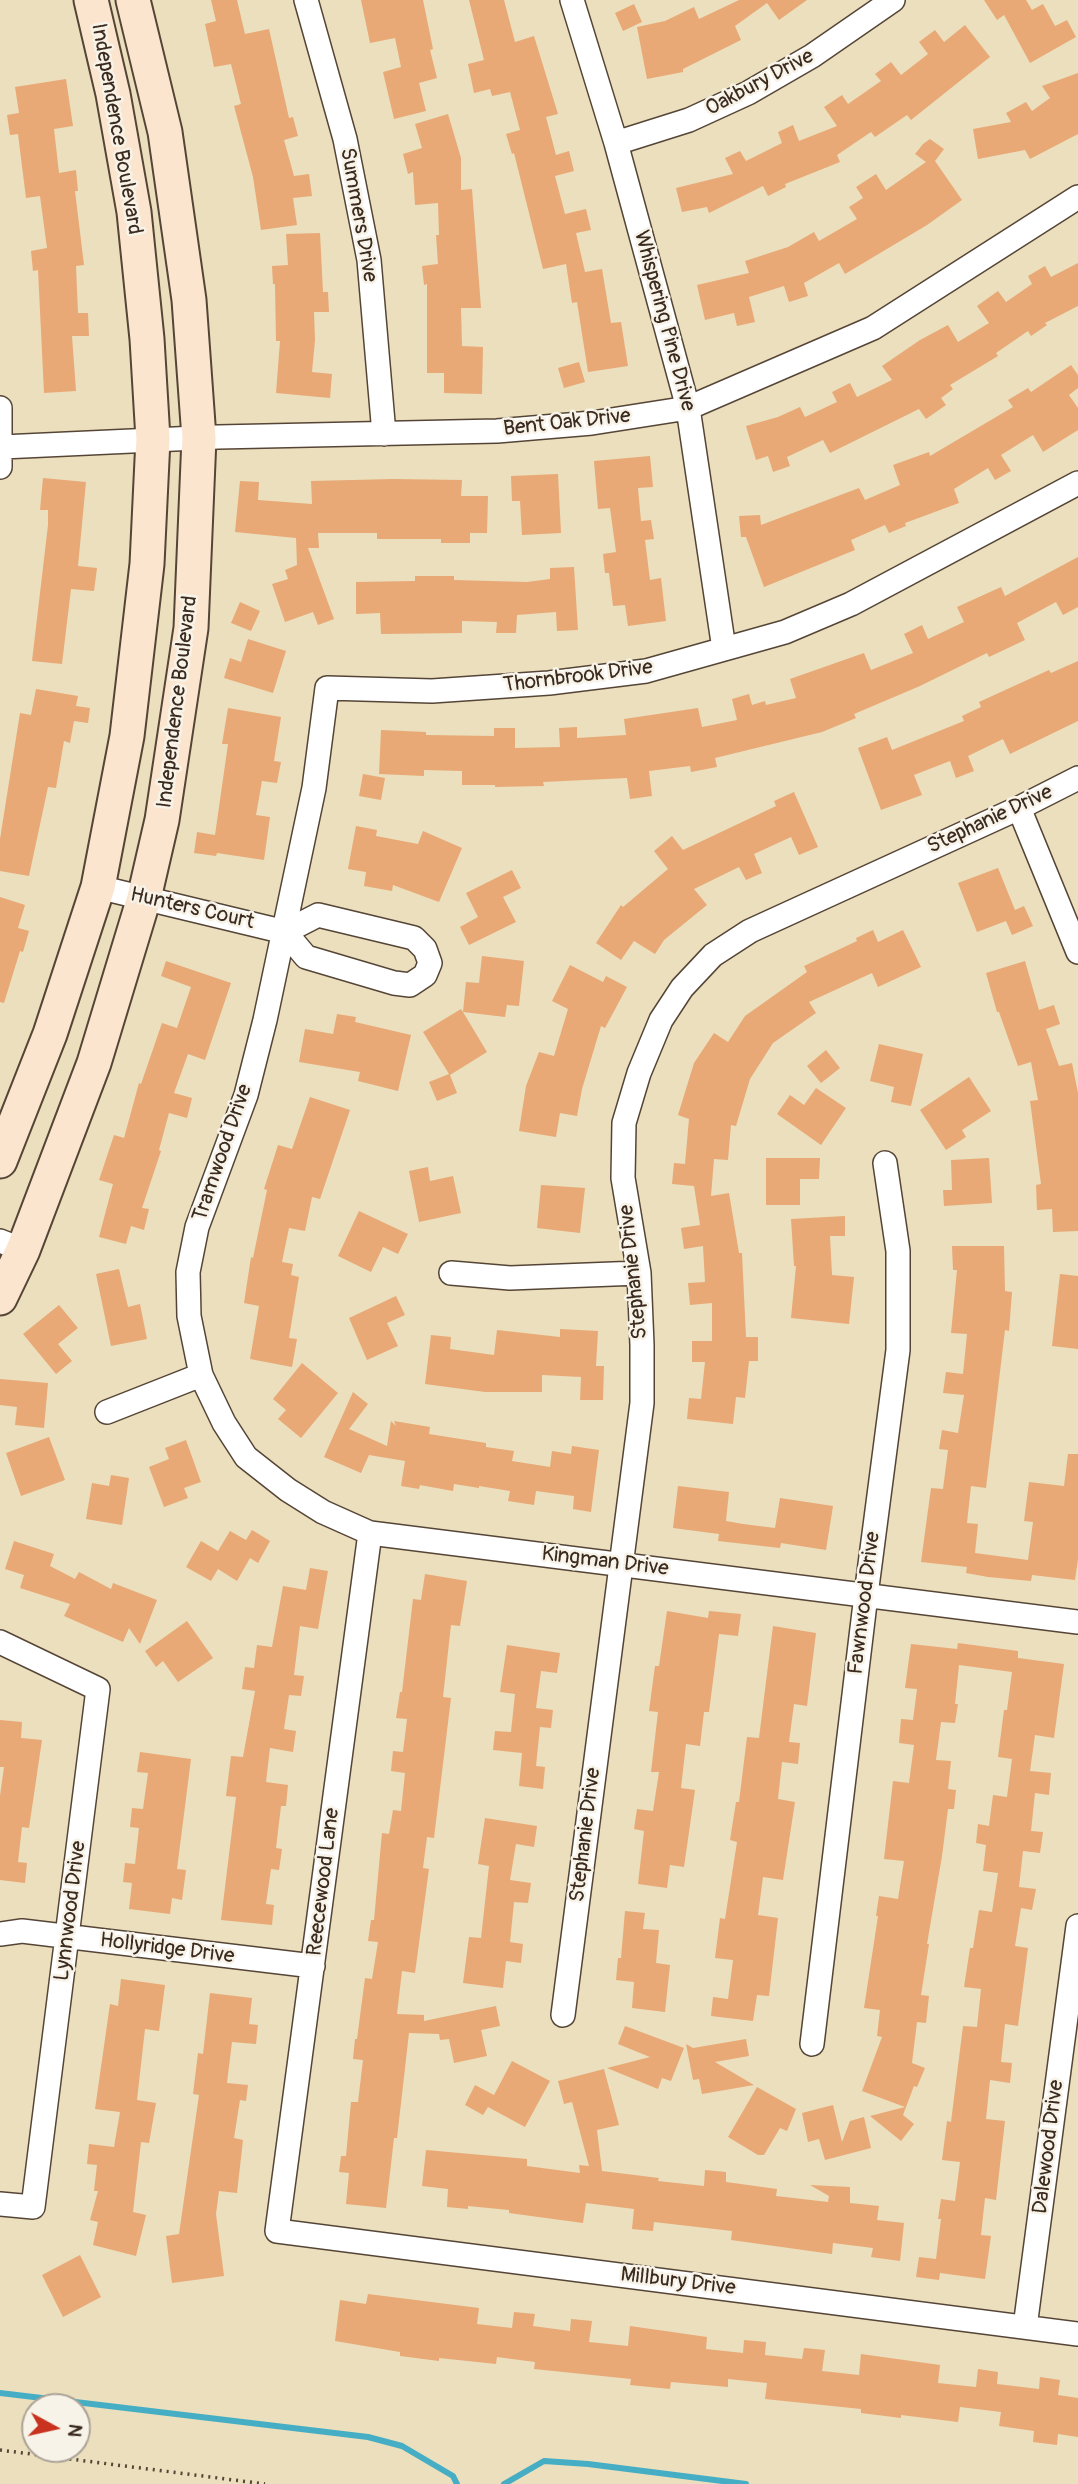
<!DOCTYPE html>
<style>
body{margin:0}
#map{position:relative;width:1078px;height:2484px;overflow:hidden;background:#ebdfbd;font-family:Pangolin,sans-serif}
canvas{display:block}
.north{position:absolute;left:21px;top:2393px;width:70px;height:70px;box-sizing:border-box;background:#f7f3e8;border:2px solid #aca397;border-radius:50%;rotate:98deg;font-size:19px;font-weight:700;line-height:28px;text-align:center;color:#3b2a1e}
.north::after{content:'';display:block;margin:auto;width:24px;height:32px;background:#c8321e;clip-path:polygon(50% 0,100% 100%,50% 72%,0 100%)}
</style>
<div id="map">
<canvas width="1078" height="2484"></canvas>
<div class="north">N</div>
</div>
<script>
const g = document.querySelector('canvas').getContext('2d');
g.lineJoin = 'round';
function toPath(rows) {
  const path = new Path2D();
  for (const r of rows) {
    path.moveTo(r[0], r[1]);
    for (let i = 2; i < r.length; i += 2) path.lineTo(r[i], r[i + 1]);
  }
  return path;
}
function stroke(path, color, width, dash) {
  g.strokeStyle = color;
  g.lineWidth = width;
  g.lineCap = dash ? 'butt' : 'round';
  g.setLineDash(dash || []);
  g.stroke(path);
}
function paint(path, color) {
  g.fillStyle = color;
  g.fill(path, 'evenodd');
}
function drawText(font, color, halo, rows, align = 'center') {
  g.font = font + ' Pangolin,sans-serif';
  g.lineWidth = 5;
  g.setLineDash([]);
  g.textBaseline = 'middle';
  g.strokeStyle = halo;
  g.fillStyle = color;
  for (const [text, x, y, turn = 0] of rows) {
    g.save();
    g.translate(x, y);
    g.rotate((+turn || 0) * Math.PI / 180);
    g.textAlign = isNaN(turn) ? turn : align;
    if (halo) g.strokeText(text, 0, 0);
    g.fillText(text, 0, 0);
    g.restore();
  }
}
stroke(toPath([
 [0,2393,368,2437,402,2446,453,2476,457,2484],
 [504,2484,544,2461,588,2464,746,2484]
]), '#45aec4', 6);
paint(toPath([
 [211,0,237,0,245,34,269,29,289,118,293,117,298,136,284,140,294,176,309,174,312,196,293,198,297,225,261,230,253,177,234,106,241,104,231,64,214,67,205,24,216,21],
 [361,0,423,0,433,49,430,50,437,78,419,83,426,111,394,119,383,72,401,67,395,38,370,43],
 [469,0,504,0,515,42,534,36,558,114,546,117,556,155,569,151,574,171,555,176,565,214,586,209,591,230,576,233,585,272,602,269,611,323,621,322,628,366,588,372,577,302,572,303,566,264,543,269,514,153,512,154,506,134,520,130,510,92,492,96,490,89,474,93,468,64,484,60],
 [739,0,807,0,779,20,767,3,735,26,741,40,683,69,683,72,647,79,637,27,665,21,694,7,699,19],
 [984,0,1026,0,1032,10,1043,4,1055,26,1067,20,1076,37,1030,63,1004,15,997,20],
 [634,4,642,22,623,31,615,13],
 [965,25,990,57,911,120,907,115,875,137,871,132,837,155,840,162,785,184,786,187,768,196,763,186,709,213,707,207,682,212,676,188,733,174,725,158,740,151,746,161,782,143,778,132,793,125,799,141,837,126,824,107,842,95,848,104,881,81,875,74,891,62,901,75,928,54,919,42,935,30,944,42],
 [1078,73,1078,134,1030,159,1025,150,978,159,973,129,1011,122,1006,113,1026,102,1032,111,1050,98,1042,86],
 [66,79,73,126,54,129,59,173,76,170,78,191,75,191,84,265,76,266,78,313,88,313,89,336,72,336,76,391,44,393,38,270,33,271,31,251,47,248,40,196,26,198,18,134,10,135,7,115,19,113,15,87],
 [448,114,461,158,461,190,472,189,481,308,461,308,462,346,483,347,482,394,444,393,444,373,427,373,427,284,424,285,422,266,438,264,436,235,439,235,438,203,415,205,413,172,408,174,403,154,422,148,415,124],
 [930,139,944,149,935,161,962,200,927,225,845,274,839,263,804,283,808,296,789,302,784,286,749,297,755,322,737,326,734,313,705,320,697,285,749,273,745,261,788,247,814,232,819,241,857,219,849,207,863,198,856,187,876,174,886,190,926,162,915,154,923,144],
 [320,233,323,292,328,292,329,312,314,312,315,340,312,372,332,374,330,398,276,393,280,341,276,341,275,284,273,284,272,266,288,265,286,234],
 [1078,263,1078,306,1045,323,1047,325,1031,336,1028,331,996,353,998,356,950,385,953,389,941,398,946,405,926,419,919,409,830,453,823,440,787,457,790,466,773,472,768,456,756,460,746,426,778,417,800,407,805,417,837,402,832,392,850,383,857,397,892,380,882,366,920,340,948,325,958,342,989,323,977,306,998,291,1006,302,1032,284,1028,276,1045,266,1051,277],
 [579,362,585,382,564,388,558,368],
 [1071,365,1078,375,1078,388,1069,395,1078,408,1078,430,1043,452,1033,435,1001,455,1011,471,995,480,988,468,954,489,959,503,905,523,906,526,889,533,885,525,851,540,855,550,764,587,746,537,741,537,739,516,760,515,761,525,859,488,865,500,900,485,893,465,929,452,930,456,1013,407,1008,400,1028,388,1031,392],
 [650,456,653,487,638,488,641,521,651,520,654,539,645,540,650,580,661,578,666,621,628,626,625,605,613,606,609,573,605,573,603,554,616,552,610,508,598,509,594,461],
 [558,474,561,533,522,535,520,501,512,501,511,476],
 [43,478,86,482,78,566,97,568,94,591,71,589,62,664,32,661,48,525,48,510,40,510],
 [393,479,462,480,461,496,488,496,487,533,470,533,470,543,441,543,441,539,377,539,377,533,318,533,319,548,308,548,334,619,318,625,313,612,285,622,272,584,288,579,285,570,297,565,296,538,235,532,240,481,259,482,258,500,312,504,311,481],
 [1078,557,1078,607,1063,615,1056,602,1017,623,1025,640,989,657,987,653,920,686,854,714,856,718,822,732,715,758,717,767,691,772,690,766,649,771,652,796,630,799,627,778,543,782,544,786,495,787,495,785,462,785,462,771,424,770,424,776,379,774,381,730,426,732,426,735,494,736,494,728,515,728,515,748,560,747,559,728,577,727,577,738,626,735,624,719,698,708,702,727,737,720,732,699,749,694,752,705,765,701,766,705,796,698,790,679,864,653,871,670,913,653,904,634,922,625,928,639,964,622,957,607,1001,587,1005,596],
 [574,567,578,630,557,631,556,612,517,615,516,633,496,633,497,622,462,621,462,633,381,634,380,613,356,614,356,582,415,581,415,576,454,576,454,580,527,582,550,579,550,568],
 [240,602,260,611,251,631,231,623],
 [248,639,286,651,273,693,224,678,230,658,241,662],
 [1078,661,1078,721,1010,754,1003,739,968,756,974,771,956,778,950,761,914,775,922,795,881,810,858,748,887,737,892,750,964,721,962,716,981,707,979,702,1049,670,1051,673],
 [36,689,78,696,76,706,90,708,88,723,74,721,70,743,64,741,56,788,48,787,29,876,0,871,0,839,20,713,31,715],
 [228,708,281,717,274,761,281,762,277,783,262,781,256,815,270,817,264,860,217,853,216,856,194,853,197,832,215,835,228,744,222,744],
 [363,774,385,778,381,800,359,796],
 [794,792,818,847,799,855,791,837,754,854,762,873,746,880,739,867,694,889,707,905,664,940,655,954,634,941,621,960,596,943,621,905,623,907,668,869,654,851,672,836,683,850,776,806,774,801],
 [356,826,377,830,376,836,418,844,423,831,462,848,439,902,393,885,392,891,364,886,366,872,348,869],
 [998,868,1015,910,1024,906,1033,926,1012,935,1006,921,977,932,958,883],
 [512,870,521,888,503,897,516,922,469,945,460,927,478,917,466,893],
 [0,897,25,905,18,928,29,931,23,952,20,951,4,1003,0,1002],
 [873,930,878,942,903,930,921,967,878,987,872,973,809,1002,816,1013,773,1043,750,1079,736,1126,731,1125,728,1160,714,1159,711,1196,729,1193,739,1253,742,1253,746,1337,758,1337,758,1361,749,1361,745,1398,736,1397,733,1424,687,1419,689,1398,701,1399,705,1362,692,1362,692,1341,712,1341,712,1303,690,1305,688,1283,705,1282,703,1246,684,1249,681,1228,700,1225,694,1186,672,1184,674,1163,685,1164,689,1119,678,1115,694,1063,714,1033,728,1042,745,1016,807,972,804,966,857,941,856,938],
 [482,956,524,961,519,1006,507,1005,505,1017,463,1012,487,1052,450,1075,457,1093,437,1101,429,1082,449,1074,423,1032,461,1009,463,1012,466,982,479,983],
 [166,961,231,983,205,1060,188,1054,174,1093,192,1098,187,1118,169,1113,159,1150,161,1151,142,1208,149,1209,144,1230,131,1226,126,1244,99,1237,113,1184,99,1180,114,1135,124,1138,139,1083,141,1084,162,1023,177,1028,191,987,161,976],
 [1025,961,1039,1010,1054,1005,1060,1024,1046,1029,1059,1066,1072,1063,1078,1093,1078,1231,1053,1232,1052,1209,1037,1210,1036,1185,1041,1184,1030,1101,1038,1100,1031,1062,1018,1066,999,1012,997,1012,986,973],
 [570,965,603,982,606,976,627,987,605,1028,601,1026,582,1089,577,1116,560,1113,556,1137,519,1131,526,1086,539,1052,554,1056,568,1009,552,1001],
 [337,1014,356,1017,355,1022,411,1035,398,1091,358,1081,360,1072,299,1062,305,1029,333,1034],
 [879,1044,923,1054,911,1106,891,1102,894,1087,870,1081],
 [826,1050,840,1068,821,1083,807,1066],
 [969,1077,991,1111,962,1130,966,1137,946,1150,920,1110],
 [816,1088,846,1108,821,1145,777,1114,790,1095,804,1105],
 [310,1097,350,1110,320,1199,312,1197,305,1231,289,1228,282,1262,293,1264,291,1275,299,1277,289,1338,297,1339,292,1367,250,1359,259,1306,244,1303,251,1257,253,1258,267,1190,264,1189,278,1145,292,1149],
 [766,1158,820,1158,819,1179,800,1179,800,1205,766,1205],
 [989,1158,992,1203,944,1206,943,1190,952,1190,951,1160],
 [428,1167,430,1181,453,1176,461,1213,419,1222,409,1171],
 [541,1185,585,1188,580,1233,537,1228],
 [359,1211,408,1234,398,1254,383,1247,371,1272,338,1256],
 [845,1216,845,1236,830,1236,832,1275,854,1277,849,1324,791,1318,796,1266,794,1266,791,1219],
 [952,1246,1004,1246,1005,1291,1012,1292,1009,1331,1005,1330,986,1488,971,1486,967,1523,978,1524,975,1553,1028,1560,1033,1522,1024,1521,1029,1482,1064,1486,1068,1454,1078,1454,1078,1559,1075,1580,1032,1575,1031,1581,988,1577,966,1573,967,1567,921,1562,931,1488,943,1489,948,1450,939,1449,942,1430,958,1433,964,1395,943,1393,946,1372,963,1374,967,1334,951,1333,957,1270,953,1270],
 [119,1269,128,1307,140,1304,147,1339,111,1346,96,1274],
 [1060,1274,1078,1276,1078,1349,1052,1346],
 [396,1296,405,1315,387,1323,398,1346,367,1360,349,1318],
 [59,1305,78,1328,58,1344,72,1361,56,1374,23,1334],
 [560,1329,598,1331,596,1366,604,1366,603,1400,580,1400,581,1377,542,1375,542,1392,485,1392,425,1384,431,1335,451,1337,450,1349,494,1355,497,1330,560,1337],
 [302,1363,338,1393,301,1438,278,1419,286,1410,273,1399],
 [0,1379,48,1383,44,1428,15,1425,17,1407,0,1405],
 [353,1392,368,1404,349,1429,387,1446,391,1421,396,1426,394,1421,430,1427,429,1434,486,1443,486,1447,514,1451,512,1461,550,1467,552,1451,571,1454,572,1446,599,1450,591,1512,573,1509,574,1496,536,1491,534,1505,508,1501,510,1491,479,1486,479,1488,454,1484,453,1491,420,1485,419,1489,401,1486,405,1461,369,1455,361,1473,324,1457],
 [49,1437,65,1480,21,1496,6,1453],
 [186,1440,201,1482,184,1488,188,1498,164,1507,149,1467,169,1459,165,1448],
 [111,1475,129,1478,122,1525,86,1519,92,1483,109,1486],
 [678,1486,729,1492,726,1521,743,1524,775,1528,780,1498,833,1506,826,1550,781,1543,780,1548,718,1541,719,1534,673,1528],
 [252,1530,270,1541,258,1563,250,1558,237,1581,218,1569,211,1581,186,1567,201,1541,218,1551,230,1531,246,1540],
 [14,1541,54,1554,50,1566,75,1579,79,1572,111,1589,113,1583,157,1600,140,1644,129,1628,123,1642,64,1616,70,1604,20,1588,24,1575,5,1569],
 [310,1568,328,1571,318,1629,300,1626,294,1675,304,1676,301,1696,289,1695,284,1729,296,1731,293,1752,270,1748,266,1782,288,1785,286,1806,281,1806,276,1848,282,1849,279,1870,271,1869,266,1904,274,1905,272,1925,221,1920,236,1797,226,1796,231,1756,243,1757,255,1691,242,1689,245,1667,254,1668,257,1645,272,1647,283,1586,306,1590],
 [425,1574,467,1581,460,1626,451,1625,443,1697,451,1698,434,1838,427,1837,423,1868,429,1869,415,1973,402,1971,397,2014,424,2015,424,2021,496,2006,500,2026,481,2030,487,2056,454,2063,449,2039,440,2040,439,2034,409,2033,397,2138,394,2138,386,2208,346,2204,349,2173,339,2172,341,2156,346,2156,351,2102,358,2102,363,2060,353,2059,355,2039,357,2039,365,1978,372,1979,378,1942,368,1941,371,1920,374,1920,382,1833,389,1834,393,1810,401,1811,405,1773,391,1771,393,1751,403,1752,407,1719,396,1718,400,1692,402,1692,413,1599,421,1600],
 [667,1611,708,1618,709,1611,741,1614,738,1636,719,1634,709,1712,704,1712,700,1746,686,1744,681,1788,695,1790,684,1867,670,1865,667,1888,638,1884,644,1831,634,1829,637,1809,653,1811,659,1772,651,1772,658,1712,649,1711,655,1666,659,1666],
 [187,1621,213,1658,178,1682,163,1661,156,1667,145,1651],
 [773,1626,816,1633,807,1706,794,1704,789,1742,800,1743,798,1764,782,1762,778,1799,795,1802,783,1880,763,1877,758,1915,778,1918,769,1996,757,1995,753,2021,711,2016,713,1997,728,1999,733,1960,715,1958,720,1918,725,1919,737,1842,730,1840,736,1802,739,1802,747,1737,759,1738],
 [958,1643,1018,1651,1018,1658,1064,1664,1054,1738,1035,1735,1030,1771,1051,1773,1049,1795,1035,1793,1031,1831,1043,1832,1040,1853,1023,1851,1019,1887,1036,1889,1032,1910,1021,1908,1015,1946,1028,1948,1018,2026,1005,2024,1001,2062,1012,2063,1010,2083,990,2080,986,2119,1005,2121,996,2200,985,2198,981,2235,991,2236,985,2279,940,2273,939,2280,916,2277,919,2257,936,2259,941,2219,938,2219,941,2199,955,2201,960,2162,942,2160,947,2121,951,2122,963,2026,977,2027,981,1989,964,1987,970,1948,973,1948,979,1910,992,1912,998,1873,983,1871,986,1845,976,1843,978,1824,989,1826,993,1795,1007,1797,1012,1759,998,1757,1004,1710,1007,1710,1012,1672,959,1665,955,1704,958,1704,955,1723,941,1722,936,1760,951,1761,948,1789,956,1790,954,1809,948,1809,942,1856,927,1944,929,1944,921,1995,929,1996,926,2023,917,2022,912,2063,925,2068,917,2087,914,2086,903,2115,914,2124,901,2141,870,2116,905,2107,862,2091,882,2037,877,2036,880,2010,864,2008,878,1916,876,1916,879,1896,898,1899,904,1861,884,1859,893,1781,909,1783,914,1745,899,1743,901,1719,913,1720,917,1689,905,1688,911,1644,957,1649],
 [507,1645,560,1653,557,1673,541,1671,536,1708,553,1710,551,1728,540,1727,536,1766,545,1767,543,1789,519,1786,522,1753,493,1750,495,1731,511,1732,515,1694,500,1692],
 [0,1720,22,1722,21,1738,42,1740,29,1828,22,1827,18,1862,27,1863,25,1883,0,1880,0,1796,4,1767,0,1767],
 [140,1752,191,1759,177,1869,186,1870,182,1900,172,1898,170,1914,129,1909,132,1883,123,1882,125,1863,135,1864,139,1828,130,1827,132,1808,143,1809,148,1773,137,1772],
 [485,1818,537,1826,534,1847,516,1844,510,1880,531,1883,528,1903,514,1902,510,1942,523,1944,521,1963,506,1961,503,1988,463,1983,469,1937,481,1938,489,1866,478,1864],
 [625,1911,645,1913,643,1929,659,1930,656,1963,670,1965,665,2012,632,2008,634,1982,616,1980,618,1958,621,1958],
 [121,1979,165,1985,159,2031,145,2029,137,2100,156,2103,149,2143,141,2142,133,2212,146,2215,136,2256,93,2245,98,2222,90,2220,98,2191,94,2191,97,2165,87,2164,89,2144,114,2147,120,2112,95,2109,110,2004,118,2006],
 [210,1993,252,1998,249,2024,258,2025,256,2044,232,2042,227,2083,248,2085,246,2101,240,2100,234,2138,243,2140,237,2193,219,2191,216,2214,224,2276,172,2283,166,2236,179,2234,199,2095,193,2094,198,2053,203,2054],
 [625,2026,684,2048,671,2081,662,2078,658,2089,607,2068,650,2057,618,2044],
 [746,2039,749,2056,715,2062,754,2085,702,2094,699,2079,693,2080,686,2044,693,2048],
 [512,2061,550,2081,525,2127,488,2107,483,2115,465,2105,475,2085,494,2095],
 [604,2069,619,2125,597,2130,602,2171,659,2178,658,2181,704,2186,705,2170,726,2172,726,2182,777,2189,776,2196,828,2202,829,2196,810,2185,850,2187,850,2203,879,2206,877,2220,904,2223,900,2261,871,2257,873,2248,833,2243,832,2254,731,2240,732,2231,654,2222,653,2231,632,2229,634,2209,586,2203,583,2223,509,2213,509,2210,468,2206,468,2209,447,2207,448,2189,422,2186,426,2150,527,2159,527,2166,580,2173,579,2165,589,2166,572,2102,564,2104,558,2081],
 [757,2087,796,2109,787,2131,780,2128,764,2155,758,2155,728,2137],
 [833,2105,842,2142,850,2121,864,2117,871,2148,825,2160,819,2139,808,2142,802,2113],
 [80,2255,101,2297,63,2317,42,2275],
 [368,2294,479,2308,477,2324,512,2328,514,2312,535,2314,533,2326,570,2331,571,2319,592,2321,589,2342,628,2346,630,2326,707,2337,706,2349,743,2353,744,2340,766,2342,765,2355,802,2359,804,2348,825,2350,822,2371,859,2375,861,2354,940,2365,938,2383,976,2387,978,2369,998,2372,997,2384,1039,2389,1040,2377,1060,2380,1058,2395,1078,2398,1078,2437,1058,2434,1057,2445,1033,2442,1034,2431,999,2426,1001,2412,960,2407,958,2422,901,2415,901,2418,861,2413,861,2409,765,2399,767,2383,728,2379,728,2387,671,2382,670,2389,630,2385,631,2379,534,2369,535,2362,497,2357,496,2364,439,2358,439,2361,400,2356,400,2352,335,2341,340,2300,366,2304]
]), '#e8a976');
const street = toPath([
 [306,0,345,139,369,260,384,434],
 [572,0,616,143,688,408,724,649],
 [616,143,689,120,748,93,812,56,893,0],
 [0,408,0,467],
 [2,447,218,437,497,431,592,423,688,408,873,328,1078,197],
 [1078,483,851,604,785,632,646,671,549,683,432,691,327,688,314,788,265,1020,246,1095,197,1227,188,1272,189,1316,201,1375,224,1423,246,1457,288,1490,323,1512,370,1533,1078,1622],
 [1019,808,1078,952],
 [98,887,285,932,306,957,394,983,410,985,425,975,430,963,425,949,414,938,318,915,285,932],
 [0,1241,23,1250],
 [451,1273,510,1278,639,1273],
 [107,1412,201,1375],
 [370,1533,277,2231,1078,2334],
 [0,1642,98,1689,33,2207,0,2204],
 [0,1934,22,1931,313,1966],
 [563,2015,642,1403,642,1345,639,1273,623,1178,624,1123,639,1073,661,1020,682,988,713,955,750,931,1019,808,1078,778],
 [812,2044,866,1595,898,1350,898,1251,885,1163],
 [1025,2327,1078,1926]
]);
const secondary = toPath([
 [0,1161,50,1034,98,887,127,736,147,564,153,439,147,339,134,212,113,94,91,0],
 [0,1298,23,1250,94,1063,144,898,162,820,191,628,199,438,189,300,165,132,133,0]
]);
stroke(street, '#554536', 26);
stroke(secondary, '#554536', 37);
stroke(toPath([
 [0,2450,265,2484]
]), '#554536', 3.5, [2, 5]);
stroke(street, '#fff', 23);
stroke(secondary, '#fbe5cf', 33);
drawText('21px', '#3b2a1e', '#f7f3e8', [
 ["Oakbury Drive",760,83,-28],
 ["Independence Boulevard",116,129,80],
 ["Summers Drive",358,215,80],
 ["Whispering Pine Drive",664,321,75],
 ["Bent Oak Drive",567,423,-6],
 ["Thornbrook Drive",578,677,-7],
 ["Independence Boulevard",178,702,-83],
 ["Stephanie Drive",990,820,-25],
 ["Hunters Court",192,909,13],
 ["Tramwood Drive",223,1153,-71],
 ["Stephanie Drive",634,1272,-96],
 ["Kingman Drive",605,1562,7],
 ["Fawnwood Drive",865,1603,-83],
 ["Stephanie Drive",586,1835,-83],
 ["Reecewood Lane",324,1882,-83],
 ["Lynnwood Drive",71,1911,-83],
 ["Hollyridge Drive",167,1949,7],
 ["Dalewood Drive",1049,2147,-83],
 ["Millbury Drive",678,2282,7]
]);
</script>
